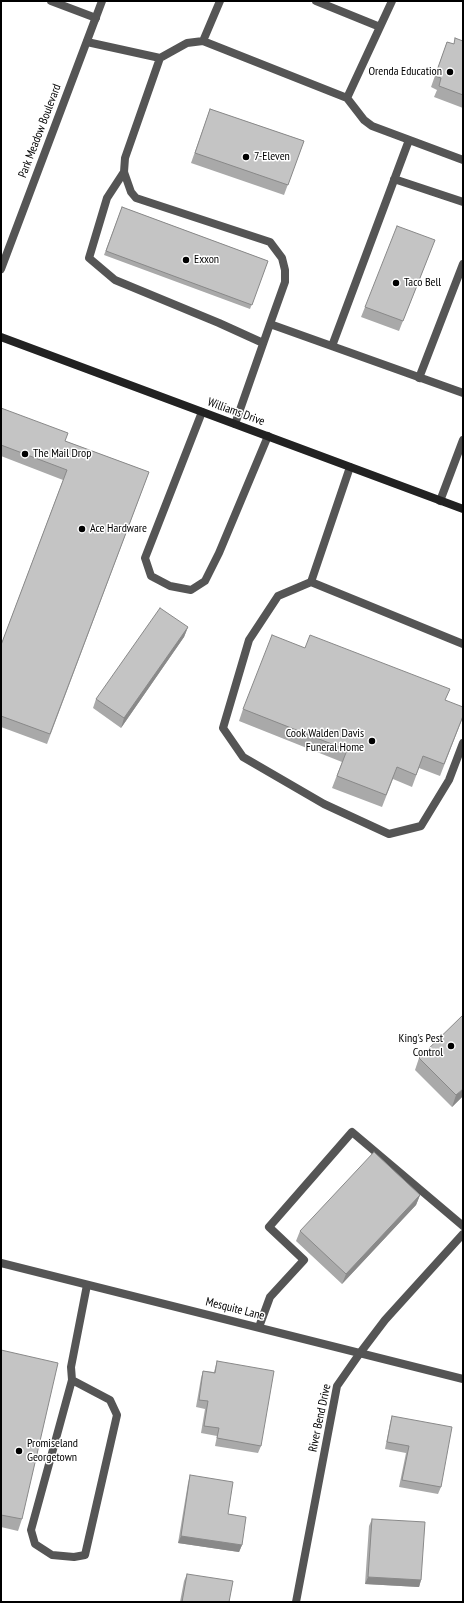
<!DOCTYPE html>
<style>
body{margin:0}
#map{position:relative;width:464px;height:1603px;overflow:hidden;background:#fff;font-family:"PT Sans Narrow",sans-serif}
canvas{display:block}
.frame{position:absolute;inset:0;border:2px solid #000;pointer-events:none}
</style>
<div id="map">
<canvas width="464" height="1603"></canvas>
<div class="frame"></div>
</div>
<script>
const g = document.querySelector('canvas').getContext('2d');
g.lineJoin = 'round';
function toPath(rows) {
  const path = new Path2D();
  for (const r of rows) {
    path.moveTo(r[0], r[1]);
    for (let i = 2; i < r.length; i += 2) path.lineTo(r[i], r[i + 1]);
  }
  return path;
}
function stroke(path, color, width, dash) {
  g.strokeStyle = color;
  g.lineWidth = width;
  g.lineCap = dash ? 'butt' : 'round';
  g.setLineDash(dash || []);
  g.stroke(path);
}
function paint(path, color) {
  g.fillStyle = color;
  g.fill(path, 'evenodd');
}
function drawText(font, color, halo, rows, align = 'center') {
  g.font = font + ' "PT Sans Narrow",sans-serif';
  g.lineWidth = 3;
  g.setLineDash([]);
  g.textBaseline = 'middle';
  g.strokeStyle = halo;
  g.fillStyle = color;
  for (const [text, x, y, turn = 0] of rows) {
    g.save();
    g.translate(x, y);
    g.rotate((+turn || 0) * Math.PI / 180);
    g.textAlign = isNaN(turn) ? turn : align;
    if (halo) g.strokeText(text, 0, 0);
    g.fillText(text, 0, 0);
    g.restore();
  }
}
stroke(toPath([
 [51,1,96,18],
 [316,1,380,27],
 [203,41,220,1],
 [87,42,160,58,187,43,203,41,347,98,364,120,372,126,463,160],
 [160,58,125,158,124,172,131,192,136,198,270,242,282,258,285,270,285,282,270,324],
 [347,98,392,1],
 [124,172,107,198,89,258,115,280,219,323,263,343],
 [394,179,463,202],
 [332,346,409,140],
 [419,378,463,264],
 [202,412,145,558,151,576,170,586,191,590,205,581,219,553,268,436],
 [235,424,270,324,463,393],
 [350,467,311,582,463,644],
 [440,501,463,440],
 [311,582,278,596,249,640,223,728,243,757,324,804,389,834,421,826,449,780,463,743],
 [259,1327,270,1297,304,1260,269,1227,352,1132,463,1226],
 [72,1380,31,1530,35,1544,52,1555,74,1557,85,1555,117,1415,110,1400,72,1380,71,1367,87,1285]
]), '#555', 8);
stroke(toPath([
 [1,269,102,1],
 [1,1263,463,1379]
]), '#555', 8);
stroke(toPath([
 [296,1602,337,1386,360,1353,385,1320,463,1234]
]), '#555', 8);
stroke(toPath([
 [1,337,463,509]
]), '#222', 8);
paint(toPath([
 [463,41,463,108,434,97,437,90,431,87,447,42,453,44],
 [210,109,304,141,284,195,191,163],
 [122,207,268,261,250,309,104,255],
 [431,250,399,331,361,317,365,307],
 [1,408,65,441,149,472,47,744,1,727,1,645,63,480,1,456],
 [188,627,184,637,121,728,93,708,96,699],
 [305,648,445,700,463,717,440,776,419,768,412,787,393,779,382,807,332,788,342,762,239,721,243,709],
 [419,1058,463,1096,452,1107,415,1070],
 [420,1195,416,1205,342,1284,296,1241,300,1231],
 [1,1350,22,1519,18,1531,1,1527],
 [217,1361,261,1446,258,1453,215,1446,217,1436,201,1433,205,1409,196,1407,201,1378,203,1371,214,1372],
 [392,1416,441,1487,438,1494,399,1487,406,1453,385,1449,390,1423],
 [190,1475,228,1514,242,1545,239,1552,178,1543,188,1483],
 [372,1519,421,1580,419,1587,365,1584,369,1526],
 [187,1574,229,1602,180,1602,184,1581]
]), '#a9a9a9');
paint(toPath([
 [188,627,184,637,121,728,124,718],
 [463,1089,463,1096,452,1107,456,1095],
 [420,1195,416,1205,342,1284,346,1274],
 [181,1536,242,1545,239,1552,178,1543],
 [368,1577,421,1580,419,1587,365,1584]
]), '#898989');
const building = toPath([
 [455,38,463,41,463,95,439,86,441,78,435,76,447,42,454,44,455,38],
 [210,109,304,141,288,185,195,153,210,109],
 [122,207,268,261,252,305,106,251,122,207],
 [397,226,435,240,403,321,365,307,397,226],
 [1,408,68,433,65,441,149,472,50,734,1,716,1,645,67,470,1,445,1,408],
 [160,608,188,627,124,718,96,699,160,608],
 [272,635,305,648,310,635,450,689,445,700,463,707,463,716,444,764,423,756,416,775,397,767,386,795,337,776,347,750,243,709,272,635],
 [463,1015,463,1089,456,1095,419,1058,463,1015],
 [374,1152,420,1195,346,1274,300,1231,374,1152],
 [1,1350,58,1363,22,1519,1,1515,1,1350],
 [217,1361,274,1371,261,1446,217,1438,219,1428,204,1426,208,1401,199,1400,203,1371,215,1373,217,1361],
 [392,1416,452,1427,441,1487,402,1480,409,1446,387,1442,392,1416],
 [190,1475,233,1482,228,1514,246,1517,242,1545,181,1536,190,1475],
 [372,1519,425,1522,421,1580,368,1577,372,1519],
 [187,1574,233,1581,229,1602,182,1602,187,1574]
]);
paint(building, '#c4c4c4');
stroke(building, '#898989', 1);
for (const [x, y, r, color] of [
 [450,72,4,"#000"],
 [246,157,4,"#000"],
 [186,260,4,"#000"],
 [396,283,4,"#000"],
 [25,454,4,"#000"],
 [82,529,4,"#000"],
 [372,741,4,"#000"],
 [451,1046,4,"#000"],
 [19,1451,4,"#000"]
]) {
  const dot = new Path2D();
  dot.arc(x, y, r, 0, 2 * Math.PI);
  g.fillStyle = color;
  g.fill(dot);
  stroke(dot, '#fff', 1.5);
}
drawText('12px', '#000', '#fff', [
 ["Orenda Education",442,72,"right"],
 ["7-Eleven",254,157],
 ["Exxon",194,260],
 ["Taco Bell",404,283],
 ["The Mail Drop",33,454],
 ["Ace Hardware",90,529],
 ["Cook Walden Davis",364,734,"right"],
 ["Funeral Home",364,748,"right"],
 ["King's Pest",443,1039,"right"],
 ["Control",443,1053,"right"],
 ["Promiseland",27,1444],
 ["Georgetown",27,1458]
], 'left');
drawText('12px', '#000', '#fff', [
 ["Park Meadow Boulevard",40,131,-69],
 ["Williams Drive",236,412,20],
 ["Mesquite Lane",235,1309,14],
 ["River Bend Drive",320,1418,-78]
]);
</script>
